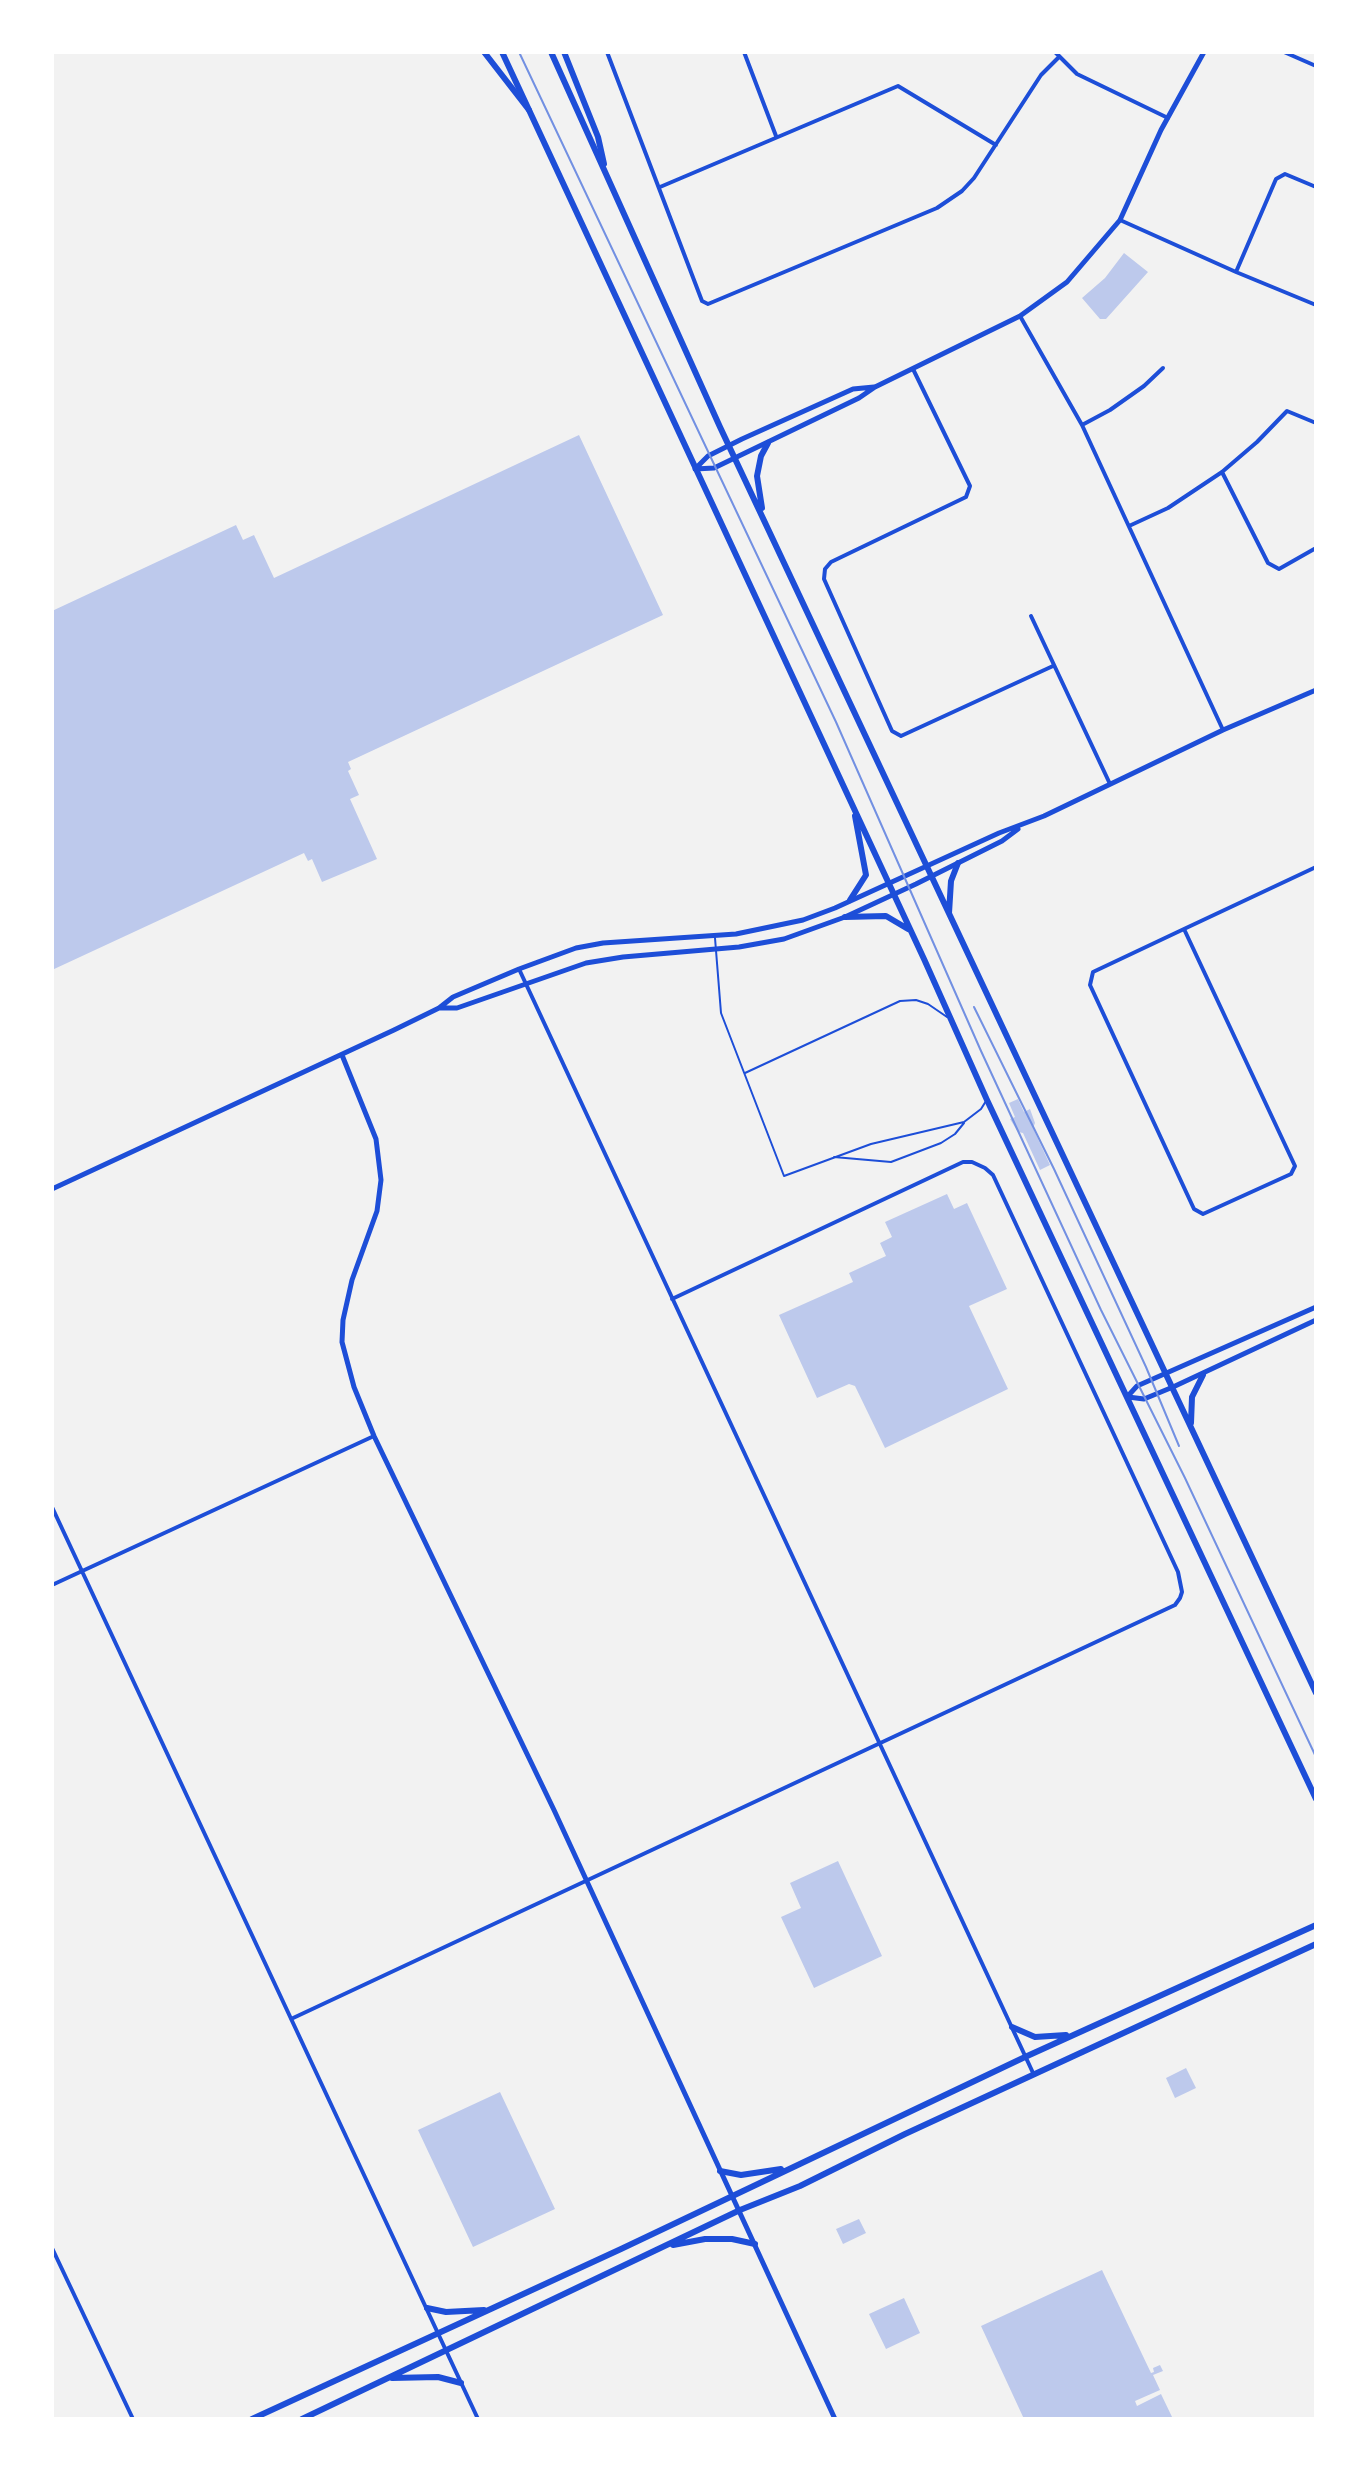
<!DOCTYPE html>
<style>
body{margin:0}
#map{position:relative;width:1368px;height:2471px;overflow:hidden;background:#f2f2f2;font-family:Commissioner,sans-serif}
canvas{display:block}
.frame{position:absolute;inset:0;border:54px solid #fff;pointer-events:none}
</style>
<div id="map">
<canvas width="1368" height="2471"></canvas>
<div class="frame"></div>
</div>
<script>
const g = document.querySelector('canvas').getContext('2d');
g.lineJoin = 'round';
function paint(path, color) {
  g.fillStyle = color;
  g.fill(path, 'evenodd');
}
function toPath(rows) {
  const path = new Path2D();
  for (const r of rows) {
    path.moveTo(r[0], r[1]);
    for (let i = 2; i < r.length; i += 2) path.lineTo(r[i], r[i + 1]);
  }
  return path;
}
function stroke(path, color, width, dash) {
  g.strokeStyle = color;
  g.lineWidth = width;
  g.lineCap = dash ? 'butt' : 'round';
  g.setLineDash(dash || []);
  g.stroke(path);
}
paint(toPath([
 [1124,253,1148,272,1106,319,1100,319,1082,298,1105,278],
 [579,435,663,615,348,762,351,769,348,771,359,795,350,799,377,859,322,882,312,859,308,861,304,853,52,970,52,611,236,525,243,540,254,535,274,578],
 [1018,1099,1024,1112,1030,1109,1035,1123,1033,1128,1050,1165,1040,1170,1023,1133,1018,1132,1010,1119,1015,1117,1009,1103],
 [947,1194,954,1209,967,1203,1007,1289,969,1306,1008,1389,885,1448,855,1386,849,1384,817,1398,779,1315,853,1282,849,1273,886,1256,880,1243,892,1237,885,1222],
 [838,1861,882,1956,814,1988,781,1917,801,1908,790,1883],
 [1186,2068,1196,2088,1175,2098,1166,2078],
 [500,2092,555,2209,473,2247,418,2130],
 [859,2219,866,2233,843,2244,836,2229],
 [1102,2270,1151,2373,1154,2372,1153,2368,1160,2365,1163,2371,1153,2375,1160,2390,1135,2401,1137,2406,1161,2394,1173,2419,1024,2419,981,2326],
 [904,2298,920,2333,886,2349,869,2314]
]), '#bdc9ec');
stroke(toPath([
 [715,938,721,1013,784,1176,871,1144,964,1122,981,1109,986,1101],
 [745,1073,900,1001,916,1000,928,1004,947,1017],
 [834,1157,891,1162,941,1143,955,1134,964,1123]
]), '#1d4ed8', 2);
stroke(toPath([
 [607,52,702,301,708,304,937,208,962,191,974,178,1041,75,1059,57],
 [744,52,776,136],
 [1055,52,1077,74,1168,118],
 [1284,52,1316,66],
 [660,187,898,86,996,145],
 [1120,220,1236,272,1316,305],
 [1236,272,1276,179,1285,174,1316,187],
 [1020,316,1082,425,1223,730],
 [913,369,970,486,966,497,831,562,825,569,824,579,892,731,901,736,1053,666],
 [1082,425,1110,410,1144,386,1163,368],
 [1222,472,1268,563,1279,569,1316,548],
 [1129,526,1168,508,1222,472,1257,442,1287,411,1316,423],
 [1031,616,1110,784],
 [1184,929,1295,1166,1291,1174,1203,1214,1194,1209,1090,985,1093,972,1184,929,1316,867],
 [519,969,1034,2075],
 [52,1507,478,2419],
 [52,1585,374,1436],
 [291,2019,1175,1605,1180,1598,1182,1592,1178,1572,993,1175,985,1168,972,1162,963,1162,672,1299],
 [52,2248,133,2419]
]), '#1d4ed8', 4);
stroke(toPath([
 [696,468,708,456,742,439,853,389,874,387],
 [695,469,714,468,859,398,875,387,1020,316,1067,282,1120,220,1161,130,1204,52],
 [439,1008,457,1008,586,963,623,957,739,947,784,939,845,917,916,884,1002,841,1018,829],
 [342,1055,376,1139,381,1180,377,1211,352,1280,343,1320,342,1342,354,1387,374,1436,554,1810,835,2419],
 [52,1189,394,1030,439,1008,453,997,519,969,576,948,603,943,736,934,803,920,835,908,999,833,1044,816,1223,730,1316,690],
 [1127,1397,1137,1386,1316,1307],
 [1128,1397,1144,1399,1173,1387,1316,1320]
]), '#1d4ed8', 5);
stroke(toPath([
 [502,52,924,959,987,1100,1316,1799],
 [551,52,720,427,1316,1693],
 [762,508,757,476,761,456,768,443],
 [850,900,866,875,855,816],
 [949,913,951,881,958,863],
 [845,917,886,916,908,929],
 [1191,1423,1192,1397,1203,1375],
 [1012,2027,1035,2037,1066,2035],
 [720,2171,741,2175,781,2169],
 [673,2245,705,2239,732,2239,755,2244],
 [427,2308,446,2312,484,2310],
 [392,2378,438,2377,461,2383],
 [252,2419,621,2249,1025,2057,1316,1925],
 [302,2419,740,2210,800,2186,905,2134,1316,1944]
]), '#1d4ed8', 6);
stroke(toPath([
 [484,52,529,110],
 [564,52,598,137,604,164]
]), '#1d4ed8', 6);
stroke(toPath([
 [519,52,836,722,981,1051,1101,1310,1185,1478,1316,1757],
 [974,1007,1054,1169,1146,1367,1179,1446]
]), '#7290e2', 2);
</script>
